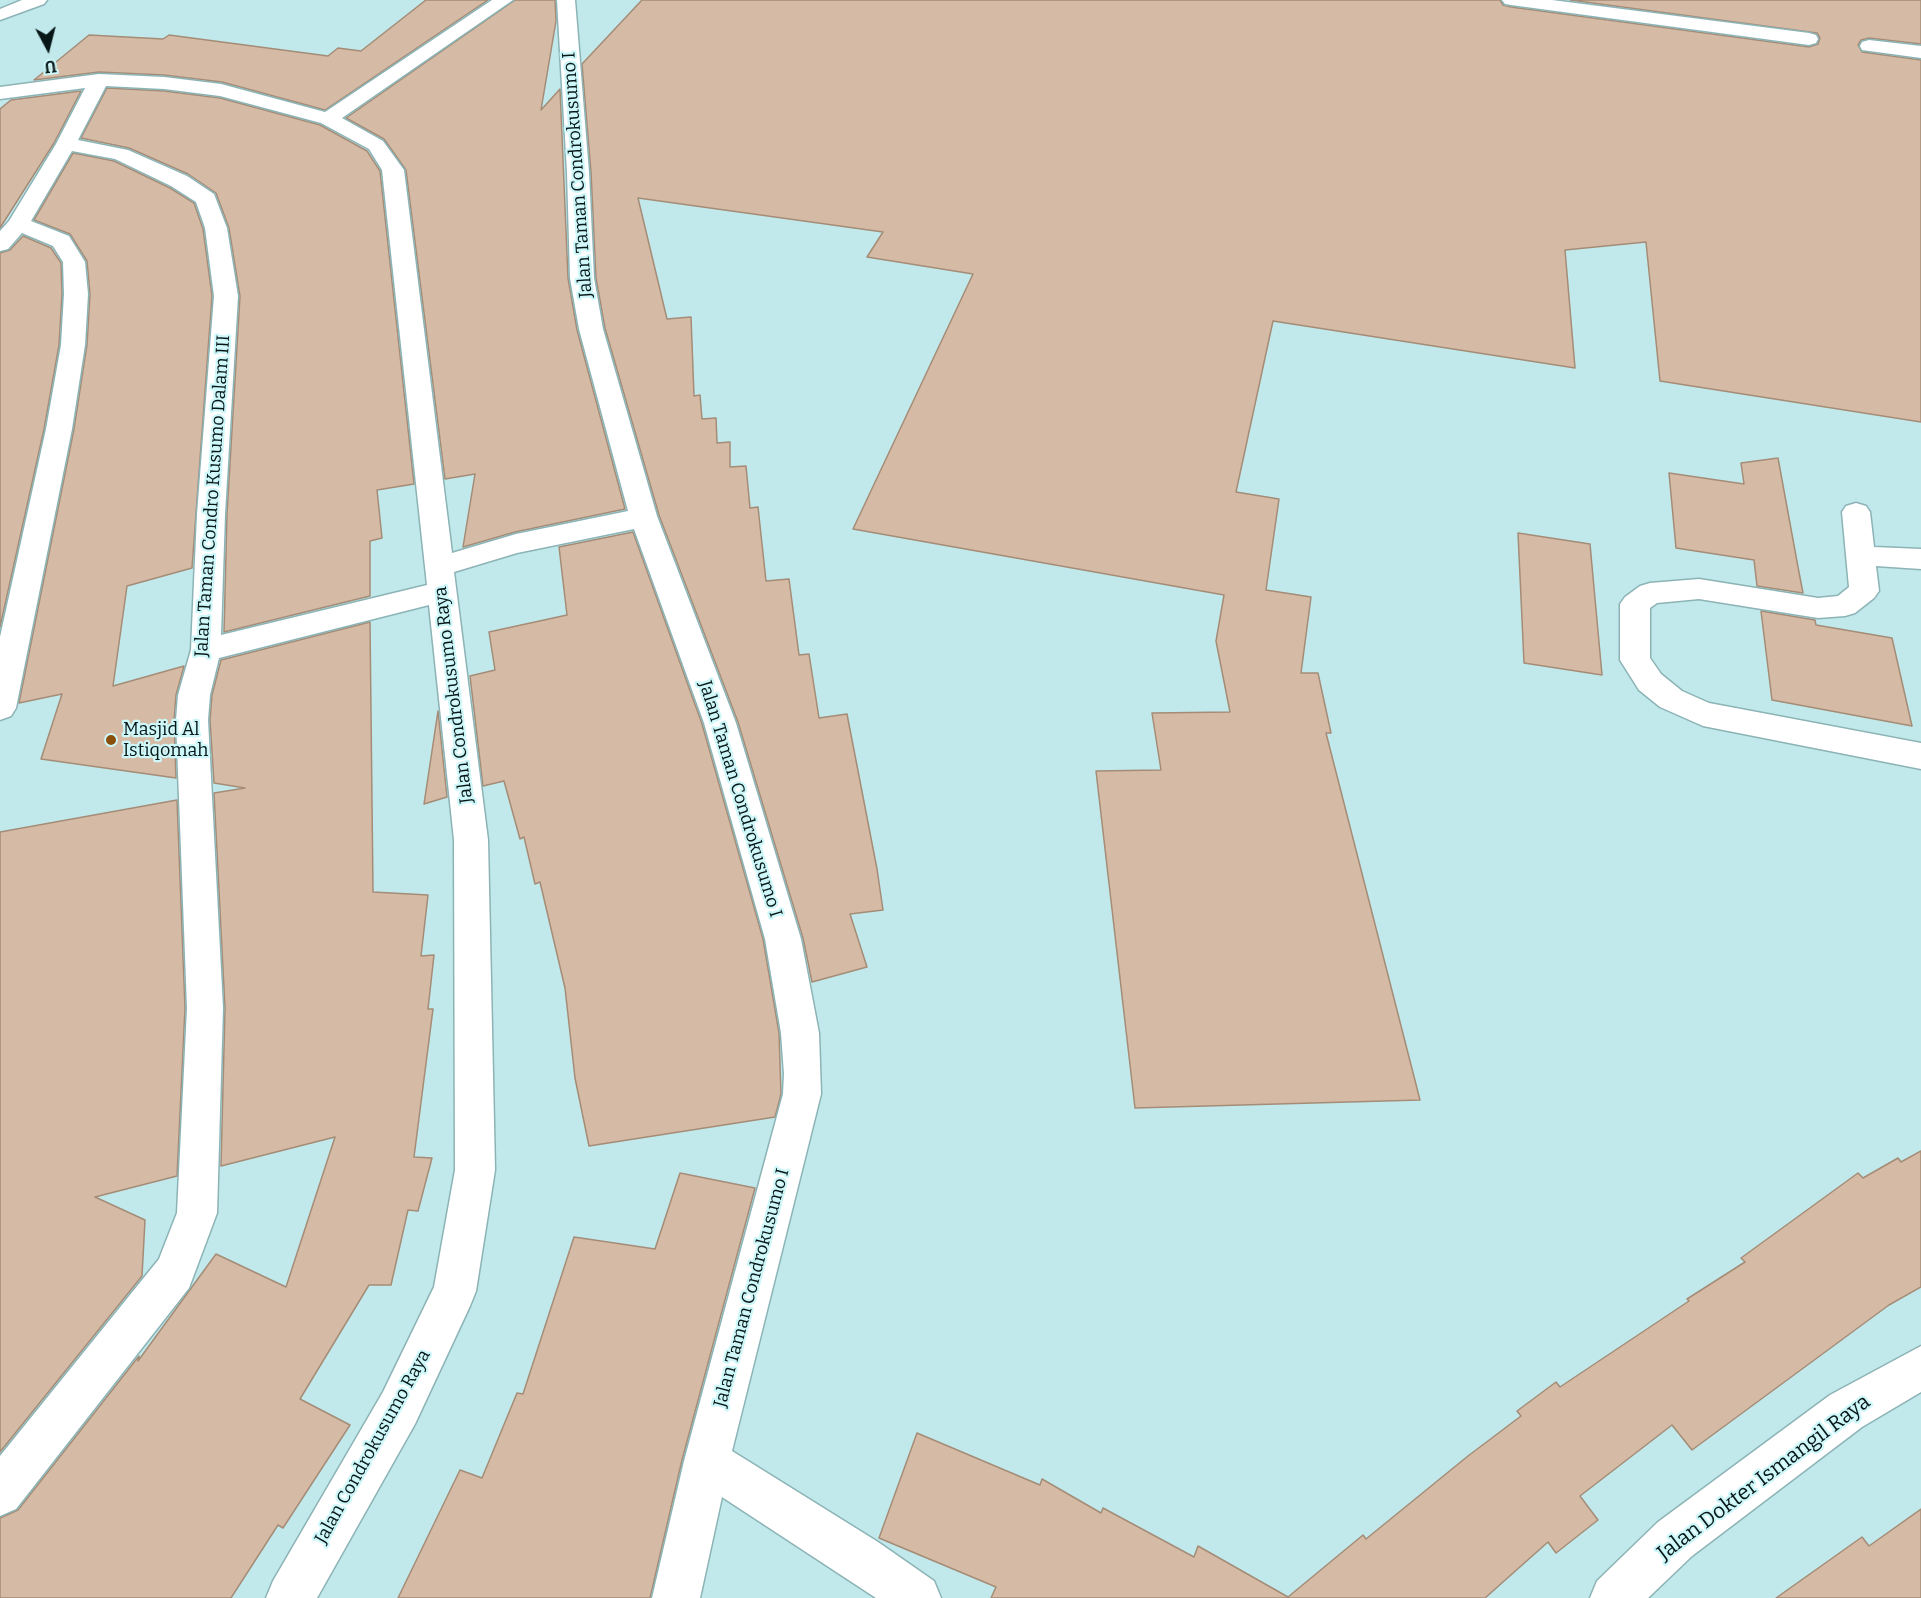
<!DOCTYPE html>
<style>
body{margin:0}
#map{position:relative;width:1921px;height:1598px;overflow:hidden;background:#c1e9ec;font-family:Bitter,serif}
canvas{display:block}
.north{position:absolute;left:18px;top:18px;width:60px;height:60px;-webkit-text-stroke:4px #cef7f9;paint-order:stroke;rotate:173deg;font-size:16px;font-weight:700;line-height:24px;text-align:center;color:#071617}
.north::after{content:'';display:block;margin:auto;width:21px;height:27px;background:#071617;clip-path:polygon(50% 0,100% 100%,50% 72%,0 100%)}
</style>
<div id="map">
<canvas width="1921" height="1598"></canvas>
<div class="north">U</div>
</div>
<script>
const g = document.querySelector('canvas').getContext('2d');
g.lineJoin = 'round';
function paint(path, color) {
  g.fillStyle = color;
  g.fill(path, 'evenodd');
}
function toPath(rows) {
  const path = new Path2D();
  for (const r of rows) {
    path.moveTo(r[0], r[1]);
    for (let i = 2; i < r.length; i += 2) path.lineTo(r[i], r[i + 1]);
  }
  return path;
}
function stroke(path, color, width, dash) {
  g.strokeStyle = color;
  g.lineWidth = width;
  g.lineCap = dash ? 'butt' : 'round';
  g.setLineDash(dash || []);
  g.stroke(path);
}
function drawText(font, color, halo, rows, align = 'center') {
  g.font = font + ' Bitter,serif';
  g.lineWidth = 4.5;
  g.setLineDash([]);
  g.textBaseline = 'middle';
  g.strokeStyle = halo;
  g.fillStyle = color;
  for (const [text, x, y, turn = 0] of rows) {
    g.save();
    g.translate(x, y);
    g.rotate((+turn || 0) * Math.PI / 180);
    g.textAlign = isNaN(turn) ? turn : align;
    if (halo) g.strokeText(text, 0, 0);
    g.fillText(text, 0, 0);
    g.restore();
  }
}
const building = toPath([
 [426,0,488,0,325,110,222,82,164,75,99,72,34,80,89,35,163,39,169,35,328,56,338,48,361,51,426,0],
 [515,0,555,0,556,21,541,110,560,89,568,278,577,330,625,509,515,532,463,547,475,474,445,479,406,170,384,139,346,118,515,0],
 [642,0,1500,0,1503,5,1511,7,1809,47,1818,44,1820,38,1817,33,1570,0,1921,0,1921,44,1869,38,1861,40,1858,45,1862,52,1921,60,1921,422,1660,381,1646,242,1565,250,1575,368,1273,321,1236,492,1279,499,1266,590,1311,597,1301,673,1318,673,1331,733,1326,733,1420,1100,1135,1108,1096,771,1161,770,1152,713,1230,712,1216,641,1224,595,853,529,973,274,867,257,883,232,638,198,667,319,691,317,694,396,700,395,702,419,716,418,717,443,730,442,730,467,746,466,750,508,758,507,766,581,789,579,799,655,809,654,819,718,847,714,877,869,883,910,850,914,867,967,812,982,803,938,738,722,659,515,605,328,596,278,591,172,582,64,642,0],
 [107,88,164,91,220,98,320,125,367,151,380,171,414,484,377,490,382,538,370,541,370,596,224,632,227,514,240,296,229,228,216,193,188,174,129,148,81,138,107,88],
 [81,91,54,143,0,228,0,109,11,100,81,91],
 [73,153,114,161,170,188,194,203,203,229,212,296,192,568,127,586,113,686,184,666,176,695,174,720,176,778,41,759,62,694,19,703,74,429,87,345,90,294,87,261,70,234,34,220,73,153],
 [23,236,51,248,61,263,62,294,59,345,44,429,0,627,0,253,10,250,23,236],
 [1778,458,1798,567,1803,593,1757,586,1754,560,1676,548,1669,473,1744,484,1741,463,1778,458],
 [633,532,702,724,763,939,779,1033,781,1094,775,1117,589,1146,575,1078,565,988,540,882,535,884,524,837,520,839,504,781,483,786,470,676,495,670,489,632,567,615,559,547,633,532],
 [1518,533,1590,544,1602,675,1524,663,1518,533],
 [1761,611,1815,620,1816,625,1892,638,1912,726,1772,700,1761,611],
 [370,622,373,892,428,895,421,956,434,955,428,1009,433,1009,414,1157,432,1158,418,1211,408,1210,391,1285,369,1285,300,1399,350,1425,283,1528,278,1525,231,1598,0,1598,0,1518,18,1510,139,1356,138,1361,216,1254,286,1287,335,1137,221,1166,225,1008,214,793,245,788,214,783,210,720,212,695,221,660,370,622],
 [438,711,447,797,424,804,438,711],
 [177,800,185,1008,177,1176,95,1197,145,1220,142,1276,0,1452,0,832,177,800],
 [1921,1151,1921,1287,1889,1305,1692,1450,1672,1425,1580,1496,1598,1520,1556,1553,1548,1542,1485,1598,991,1598,996,1587,879,1538,917,1433,1040,1485,1042,1479,1101,1513,1103,1508,1194,1557,1198,1546,1288,1597,1363,1535,1366,1539,1468,1456,1521,1416,1517,1411,1556,1382,1560,1387,1689,1301,1687,1299,1745,1262,1741,1258,1858,1173,1863,1178,1898,1158,1901,1162,1921,1151],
 [680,1173,755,1188,682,1460,650,1598,398,1598,460,1470,482,1478,517,1393,523,1394,574,1237,655,1249,680,1173],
 [1921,1509,1921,1598,1776,1598,1862,1537,1869,1546,1921,1509]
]);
paint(building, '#d5bba5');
stroke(building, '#a48c77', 1.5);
const lane = toPath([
 [22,0,47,0,44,4,0,20,0,9,22,0],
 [1502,0,1552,0,1809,33,1816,35,1818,39,1816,43,1809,45,1511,5,1505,4,1502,0],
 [1869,40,1921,46,1921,58,1862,50,1860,46,1862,42,1869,40],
 [1856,503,1866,506,1870,512,1874,547,1921,549,1921,569,1876,566,1879,591,1874,598,1855,613,1845,616,1818,618,1699,599,1657,603,1650,608,1650,658,1661,674,1682,691,1709,703,1921,743,1921,769,1703,726,1660,707,1639,690,1620,660,1620,604,1625,597,1640,586,1650,583,1699,579,1818,598,1838,596,1849,587,1842,512,1846,506,1856,503]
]);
const street = toPath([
 [492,0,513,0,342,118,383,141,404,170,452,553,516,534,628,511,579,329,570,278,567,172,557,0,575,0,589,172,594,278,603,329,657,516,736,723,801,939,819,1033,821,1094,732,1451,878,1542,934,1581,941,1598,876,1598,722,1497,700,1598,652,1598,684,1461,783,1094,784,1074,781,1033,765,939,704,723,634,529,517,553,454,572,488,840,495,1170,476,1291,470,1306,415,1424,317,1598,266,1598,273,1581,383,1392,434,1287,455,1170,454,840,429,605,219,658,210,695,208,720,223,1008,217,1213,189,1288,16,1509,0,1516,0,1456,159,1259,177,1213,187,1008,176,720,178,695,191,650,197,514,214,296,205,228,196,202,171,186,115,159,72,151,31,221,69,236,85,262,88,294,85,345,72,429,16,708,11,716,0,720,0,637,46,429,61,345,64,294,63,262,53,246,22,233,8,249,0,251,0,231,9,221,56,144,85,88,0,99,0,87,99,74,164,77,221,84,325,112,492,0],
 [106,86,164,89,220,96,321,123,369,149,382,170,427,585,221,635,225,514,238,296,227,228,214,194,187,176,128,150,78,140,106,86],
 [1921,1346,1921,1392,1862,1427,1692,1556,1648,1598,1590,1598,1597,1581,1658,1522,1830,1395,1921,1346]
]);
stroke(lane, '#8cb3b5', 3);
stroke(street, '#8cb3b5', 3);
paint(lane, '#fff');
paint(street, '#fff');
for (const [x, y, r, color] of [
 [111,740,6,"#8a4f0a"]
]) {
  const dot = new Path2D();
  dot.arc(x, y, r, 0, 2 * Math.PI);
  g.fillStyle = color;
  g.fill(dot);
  stroke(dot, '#cef7f9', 2);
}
drawText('18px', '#071617', '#cef7f9', [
 ["Jalan Taman Condrokusumo I",578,175,-94],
 ["Jalan Taman Condro Kusumo Dalam III",213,496,-86],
 ["Jalan Condrokusumo Raya",454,695,-97],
 ["Jalan Taman Condrokusumo I",740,799,73],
 ["Jalan Taman Condrokusumo I",752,1288,-75],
 ["Jalan Condrokusumo Raya",373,1447,-61]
]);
drawText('18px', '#071617', '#cef7f9', [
 ["Masjid Al",123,730],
 ["Istiqomah",123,751]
], 'left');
drawText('21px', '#071617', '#cef7f9', [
 ["Jalan Dokter Ismangil Raya",1764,1478,-37]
]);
</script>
